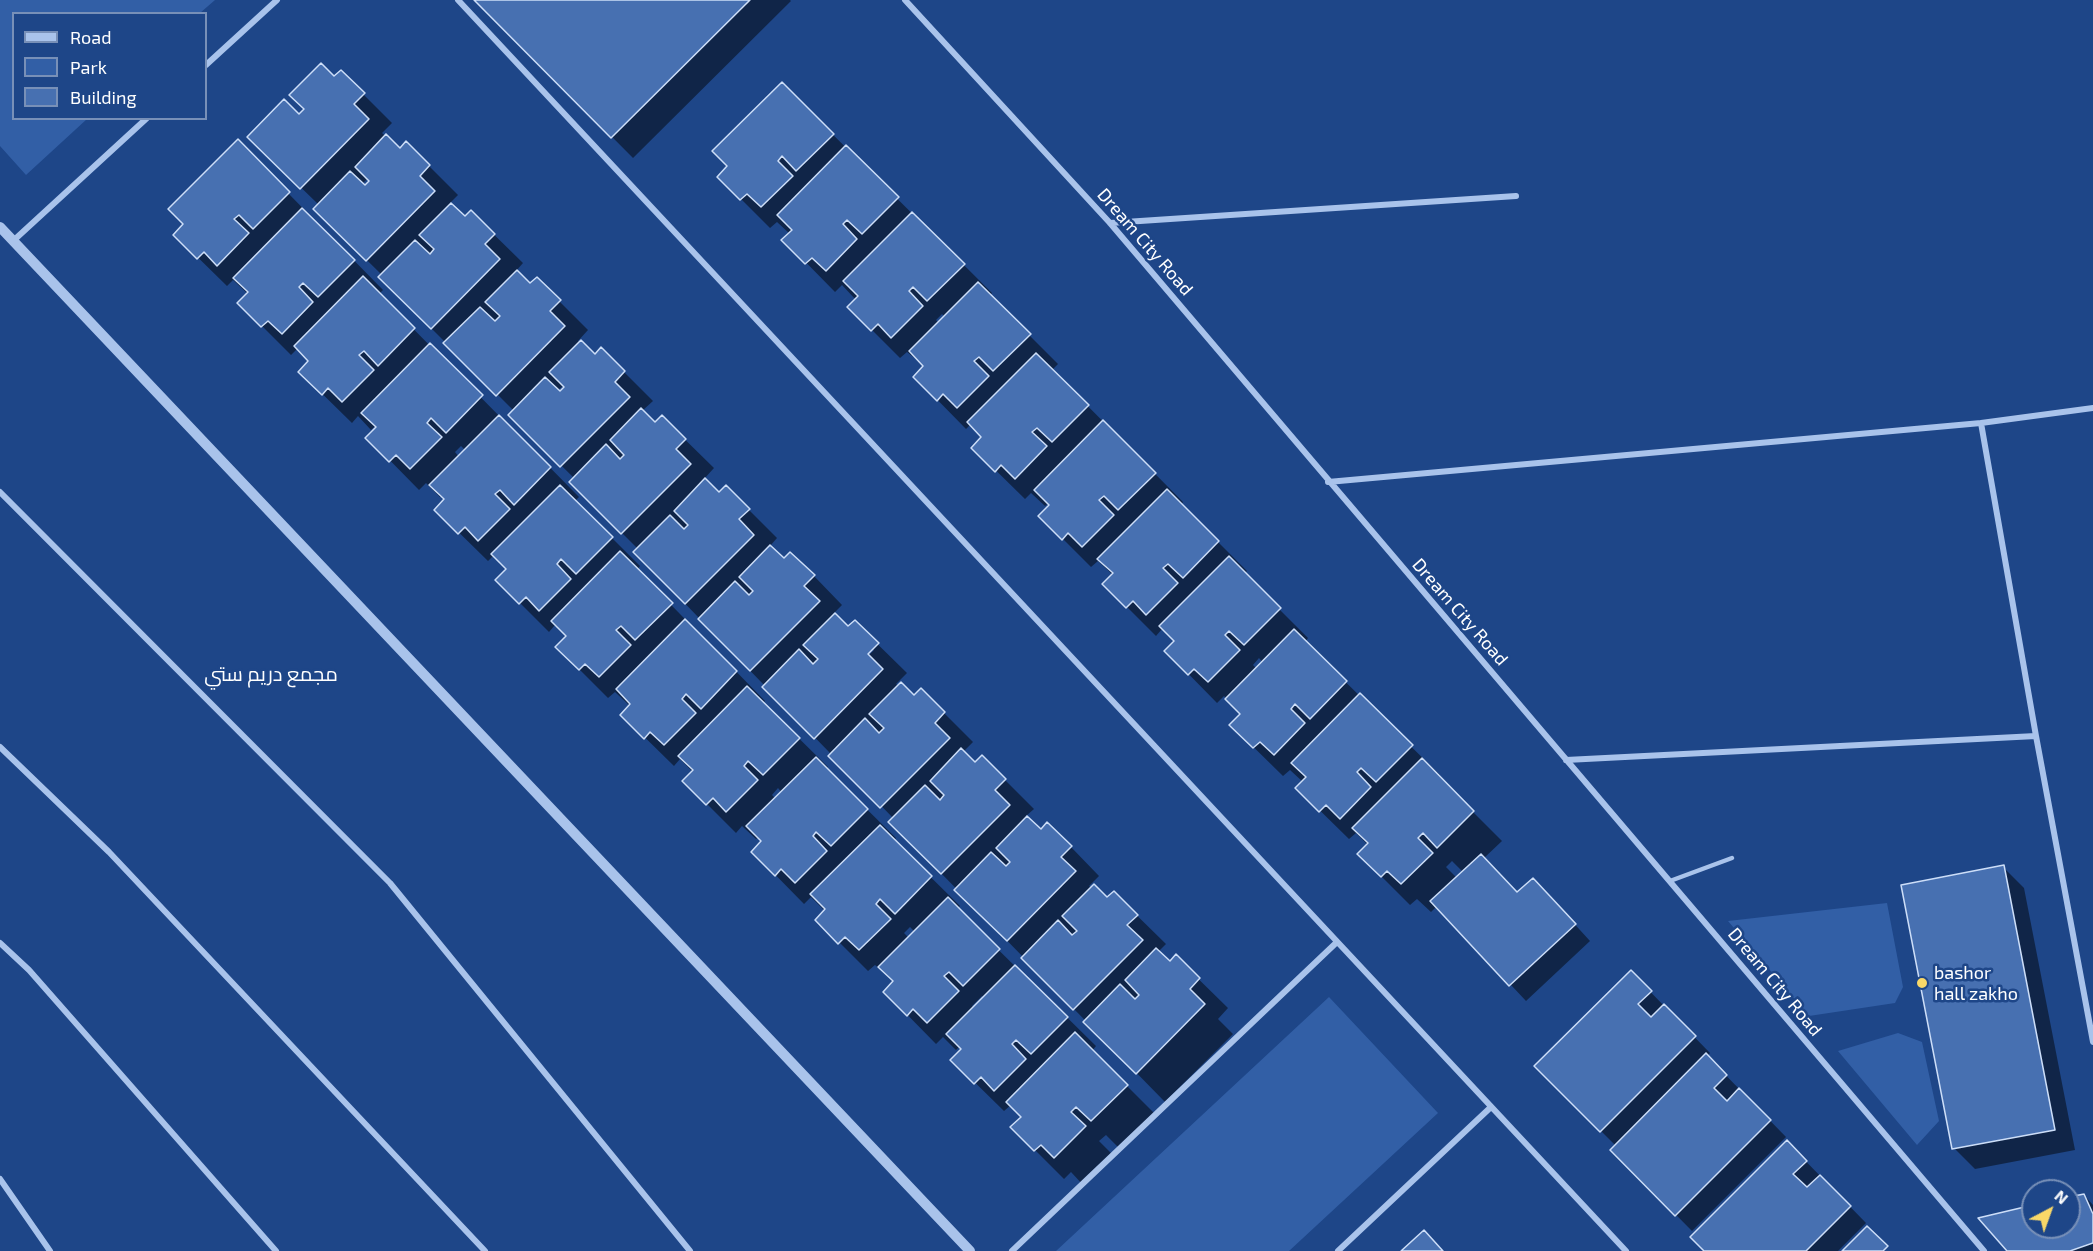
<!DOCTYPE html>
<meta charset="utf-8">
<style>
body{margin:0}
#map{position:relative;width:2093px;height:1251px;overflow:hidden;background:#1e4688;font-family:"Exo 2",sans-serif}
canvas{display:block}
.legend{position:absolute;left:12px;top:12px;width:195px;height:108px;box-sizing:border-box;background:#1e4688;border:2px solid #7890b8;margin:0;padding:8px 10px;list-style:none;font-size:18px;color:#fff}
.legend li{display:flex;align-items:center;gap:12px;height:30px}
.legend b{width:30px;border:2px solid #7890b8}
.north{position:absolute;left:2021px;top:1179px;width:60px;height:60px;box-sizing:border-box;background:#1e4688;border:2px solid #7890b8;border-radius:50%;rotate:41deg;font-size:16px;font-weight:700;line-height:24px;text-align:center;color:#fff}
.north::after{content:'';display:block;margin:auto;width:21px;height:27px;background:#f9d868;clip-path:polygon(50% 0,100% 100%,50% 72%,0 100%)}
</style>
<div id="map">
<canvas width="2093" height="1251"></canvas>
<ul class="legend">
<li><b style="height:8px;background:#a9c3eb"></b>Road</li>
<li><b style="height:16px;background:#325fa6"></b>Park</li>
<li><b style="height:16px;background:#4770b1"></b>Building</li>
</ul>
<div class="north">N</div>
</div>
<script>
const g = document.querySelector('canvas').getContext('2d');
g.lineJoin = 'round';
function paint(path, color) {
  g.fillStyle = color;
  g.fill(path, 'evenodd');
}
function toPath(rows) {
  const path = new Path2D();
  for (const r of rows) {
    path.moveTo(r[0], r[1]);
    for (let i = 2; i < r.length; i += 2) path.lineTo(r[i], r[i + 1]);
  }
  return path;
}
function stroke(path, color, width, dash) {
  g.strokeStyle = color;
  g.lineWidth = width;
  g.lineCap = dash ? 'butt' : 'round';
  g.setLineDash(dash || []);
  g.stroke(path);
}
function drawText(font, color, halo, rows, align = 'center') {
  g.font = font + ' "Exo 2",Cairo,sans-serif';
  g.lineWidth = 5;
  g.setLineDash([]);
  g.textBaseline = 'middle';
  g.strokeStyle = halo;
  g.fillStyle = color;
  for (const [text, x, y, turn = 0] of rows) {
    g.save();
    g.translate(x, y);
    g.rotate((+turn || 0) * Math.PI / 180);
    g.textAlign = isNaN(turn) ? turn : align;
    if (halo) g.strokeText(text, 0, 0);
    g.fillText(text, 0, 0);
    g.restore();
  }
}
paint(toPath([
 [0,0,215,0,200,13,14,14,14,118,87,119,26,175,0,146],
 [1887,903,1903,987,1895,1003,1809,1016,1728,921],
 [1329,997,1438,1113,1289,1251,1056,1251],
 [1898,1033,1922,1042,1939,1121,1917,1145,1838,1051]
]), '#325fa6');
paint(toPath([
 [476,0,790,0,791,1,633,158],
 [341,72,392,123,382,133,400,150,406,143,458,195,450,203,465,219,471,212,523,263,516,271,530,285,537,279,588,330,578,341,595,356,601,349,653,401,642,411,655,424,662,417,714,468,704,479,719,494,749,510,777,538,770,546,784,560,814,576,842,605,833,614,848,628,855,622,907,673,896,684,914,697,921,690,973,742,963,752,975,764,1005,780,1034,809,1026,816,1041,831,1071,847,1099,876,1089,886,1107,900,1114,893,1166,944,1158,952,1170,963,1176,957,1228,1008,1218,1019,1233,1034,1165,1102,891,822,894,819,635,552,638,549,571,482,574,478,510,415,514,411,380,277,382,275,315,209,319,205,249,137,299,116],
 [368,178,371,181,365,188,362,184],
 [564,385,566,387,560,394,557,391],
 [872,648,874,650,864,660,862,658],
 [782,84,992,293,990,296,1058,364,1052,370,1183,502,1181,505,1247,571,1244,574,1308,638,1305,642,1440,775,1438,777,1502,841,1483,859,1517,894,1549,896,1590,941,1526,1001,1437,906,1431,912,1417,899,1410,905,1359,854,1368,845,1356,833,1349,839,1297,788,1303,782,1290,770,1283,776,1231,725,1242,714,1224,696,1217,703,1166,651,1175,642,1162,629,1156,636,1104,584,1113,575,1098,561,1091,567,1040,516,1051,505,1048,503,1045,506,1031,493,1025,499,973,448,983,437,971,424,966,429,915,377,925,366,907,352,900,358,849,307,856,300,842,285,835,292,784,240,790,234,777,222,770,228,719,177,729,166],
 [942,314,945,317,939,323,936,320],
 [1259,658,1263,663,1257,669,1253,665],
 [1452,861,1463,872,1457,878,1446,867],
 [238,142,383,290,379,294,579,497,575,501,640,566,637,570,765,701,763,703,828,767,826,769,896,838,894,841,960,906,957,909,1096,1046,1092,1051,1155,1114,1120,1149,1106,1135,1099,1141,1114,1156,1084,1186,1071,1172,1064,1179,1012,1127,1023,1117,1011,1105,1004,1111,952,1060,963,1050,960,1046,956,1050,943,1037,936,1044,885,992,895,981,875,965,868,971,817,920,825,911,811,897,804,904,753,852,763,841,759,837,756,839,742,826,736,833,684,781,693,772,680,759,674,766,622,715,630,706,615,692,608,698,557,647,567,636,555,625,549,632,497,580,508,569,494,555,488,561,436,510,446,499,442,495,440,497,426,483,419,490,368,438,378,428,376,425,371,430,358,416,352,423,300,372,310,361,298,348,291,355,239,303,248,294,233,280,227,286,175,235,185,224],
 [461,446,465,450,459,457,455,452],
 [778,788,782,793,776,799,772,795],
 [910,927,915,932,909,938,904,933],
 [982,996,984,998,974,1008,972,1006],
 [2003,867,2024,888,2075,1150,1975,1169,1954,1148],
 [1631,972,1710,1053,1707,1056,1786,1137,1692,1231,1612,1150,1616,1146,1536,1066],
 [1787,1142,1866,1223,1838,1251,1706,1251],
 [2084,1195,2093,1205,2093,1251,2009,1251,2033,1207,2033,1227,2069,1227,2069,1199]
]), '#0007');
const building = toPath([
 [474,0,750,0,611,138,474,0],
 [321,63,334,76,341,70,365,93,354,104,369,119,300,189,247,137,284,99,299,114,304,109,289,95,321,63],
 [782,82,834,134,796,171,782,156,778,161,793,176,761,207,747,194,740,200,717,177,727,166,712,151,782,82],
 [386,134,400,148,406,141,430,165,420,176,435,191,366,261,313,209,350,171,365,185,369,181,355,167,386,134],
 [238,139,290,192,253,229,239,215,234,219,249,233,217,266,204,252,197,259,173,235,183,224,168,209,238,139],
 [846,145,899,197,862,234,847,220,843,224,857,239,826,271,812,258,805,264,781,240,792,230,777,215,846,145],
 [451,203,465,216,471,210,495,234,485,244,500,259,431,329,378,277,415,240,430,254,434,249,419,235,451,203],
 [302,208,355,260,318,297,303,283,299,287,313,302,282,334,268,321,261,327,237,303,248,292,233,278,302,208],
 [912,212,965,264,927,301,913,287,909,291,923,306,891,338,878,324,871,331,847,307,858,296,843,281,912,212],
 [517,270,530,283,537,277,561,300,550,311,565,326,496,396,443,343,480,307,495,321,500,316,485,302,517,270],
 [363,276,415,328,378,366,364,351,359,355,374,370,342,402,328,388,322,395,298,372,308,361,294,346,363,276],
 [978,282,1031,334,993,371,979,357,974,361,989,376,957,408,943,394,937,401,913,377,923,366,909,351,978,282],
 [581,340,595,354,601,347,625,371,615,382,630,397,560,467,508,415,545,377,560,391,564,387,549,372,581,340],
 [430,343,483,395,446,433,431,418,427,423,442,437,410,469,396,455,389,462,365,438,376,427,361,413,430,343],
 [1036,353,1089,405,1052,442,1037,428,1032,432,1047,446,1015,479,1001,465,995,472,971,448,981,437,967,422,1036,353],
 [641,408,655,422,662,415,686,439,676,449,691,464,621,534,569,482,606,444,620,459,624,455,610,440,641,408],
 [499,415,551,467,514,505,500,490,495,494,510,509,478,541,465,527,458,534,434,510,444,499,429,485,499,415],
 [1103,420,1156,473,1118,510,1104,496,1099,500,1114,515,1082,547,1068,533,1062,540,1038,516,1049,505,1034,490,1103,420],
 [705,478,719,492,726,485,750,509,739,519,754,535,685,604,633,552,670,515,684,529,688,525,674,511,705,478],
 [560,485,613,537,576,574,561,559,557,564,571,579,539,611,526,597,519,604,495,580,506,569,491,554,560,485],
 [1167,489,1219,541,1183,578,1168,564,1163,568,1178,583,1146,615,1133,601,1126,608,1102,584,1113,573,1097,559,1167,489],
 [770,545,784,558,790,552,815,575,804,586,820,601,750,671,698,619,735,581,749,595,753,591,739,577,770,545],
 [620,551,673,603,635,640,621,626,616,630,631,645,599,677,585,664,579,670,555,647,566,636,551,621,620,551],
 [1229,556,1281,608,1244,645,1229,631,1225,635,1240,650,1208,682,1194,669,1188,675,1164,651,1174,641,1159,626,1229,556],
 [835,613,848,626,855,620,879,643,868,654,883,669,814,739,762,687,799,649,813,664,818,659,803,645,835,613],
 [685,619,737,671,701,709,686,694,682,699,696,713,664,745,650,732,644,739,620,715,630,704,616,689,685,619],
 [1294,629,1347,681,1310,719,1295,704,1291,709,1305,723,1274,755,1260,742,1253,748,1229,725,1240,714,1225,699,1294,629],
 [901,682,914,695,921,688,945,712,935,723,950,738,880,808,828,756,865,718,879,733,884,728,869,714,901,682],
 [747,686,800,738,763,775,748,761,744,766,758,780,726,812,713,798,706,805,682,781,693,770,678,756,747,686],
 [1360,693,1413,745,1376,782,1361,768,1357,772,1371,787,1340,819,1326,805,1319,812,1295,788,1306,777,1291,763,1360,693],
 [961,748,975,762,982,755,1006,779,995,790,1010,805,941,874,888,822,925,785,940,800,944,795,930,781,961,748],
 [816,757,868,809,831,846,816,832,813,836,827,851,795,883,781,869,775,876,751,852,761,841,746,826,816,757],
 [1422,758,1474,811,1437,848,1423,833,1418,838,1433,853,1401,884,1387,871,1381,877,1357,854,1368,843,1352,828,1422,758],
 [1027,816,1041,829,1047,822,1072,846,1061,857,1076,871,1007,941,954,890,991,852,1006,866,1010,862,996,848,1027,816],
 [880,825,932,876,895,914,880,899,876,904,891,919,859,950,845,937,838,944,815,920,825,909,810,894,880,825],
 [1481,854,1517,892,1533,878,1576,924,1509,986,1430,901,1481,854],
 [2004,865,2055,1130,1952,1149,1901,885,2004,865],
 [1094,884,1107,897,1114,891,1138,915,1127,925,1143,940,1073,1010,1021,958,1058,920,1072,935,1077,931,1062,916,1094,884],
 [948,897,1000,949,963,986,949,972,944,976,959,991,927,1023,913,1009,907,1016,883,992,893,981,878,967,948,897],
 [1156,948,1170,961,1176,954,1200,978,1190,989,1205,1004,1136,1074,1083,1022,1120,984,1135,999,1139,995,1125,980,1156,948],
 [1015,965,1068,1017,1031,1054,1016,1040,1012,1044,1026,1059,994,1091,981,1077,974,1084,950,1060,961,1049,946,1034,1015,965],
 [1631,970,1652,991,1638,1004,1651,1017,1664,1004,1696,1036,1600,1132,1534,1066,1631,970],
 [1075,1032,1128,1085,1091,1121,1076,1107,1071,1112,1086,1126,1054,1158,1041,1145,1034,1151,1010,1127,1021,1117,1006,1102,1075,1032],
 [1706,1053,1727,1075,1714,1088,1727,1101,1739,1088,1771,1120,1675,1216,1610,1150,1706,1053],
 [1787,1140,1807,1161,1793,1174,1807,1187,1820,1175,1851,1206,1806,1251,1704,1251,1690,1237,1787,1140],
 [2084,1194,2093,1214,2093,1243,2070,1251,2007,1251,1978,1218,2033,1205,2033,1227,2069,1227,2069,1197,2084,1194],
 [1867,1226,1888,1246,1883,1251,1842,1251,1867,1226],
 [1424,1230,1443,1251,1401,1251,1424,1230]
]);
paint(building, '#4770b1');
stroke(building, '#cddef8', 1.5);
stroke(toPath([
 [1670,881,1732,858]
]), '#a9c3eb', 4.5);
stroke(toPath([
 [458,0,1626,1251],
 [905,0,1110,223,1984,1251],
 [206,65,277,0],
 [1110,223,1516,196],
 [13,241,147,118],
 [1981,423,2036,736],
 [1328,482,1981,423,2093,408],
 [0,492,390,883,690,1251],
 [0,747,109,852,485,1251],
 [1566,760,2036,736,2093,1042],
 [0,943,29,970,276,1251],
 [0,1179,50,1251],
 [1012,1251,1337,942],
 [1338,1251,1491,1107]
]), '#a9c3eb', 6);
stroke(toPath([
 [0,227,970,1251]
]), '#a9c3eb', 10);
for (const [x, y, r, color] of [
 [1922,983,6,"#f9d868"]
]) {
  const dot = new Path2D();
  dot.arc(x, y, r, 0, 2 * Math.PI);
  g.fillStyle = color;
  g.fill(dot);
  stroke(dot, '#1e4688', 2);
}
drawText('18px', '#fff', '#1e4688', [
 ["Dream City Road",1145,242,49],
 ["Dream City Road",1460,612,49],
 ["Dream City Road",1775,982,50]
]);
drawText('18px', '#fff', '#1e4688', [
 ["bashor",1934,973],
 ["hall zakho",1934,994]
], 'left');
drawText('20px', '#fff', '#1e4688', [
 ["مجمع دريم ستي",271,674]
]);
</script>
